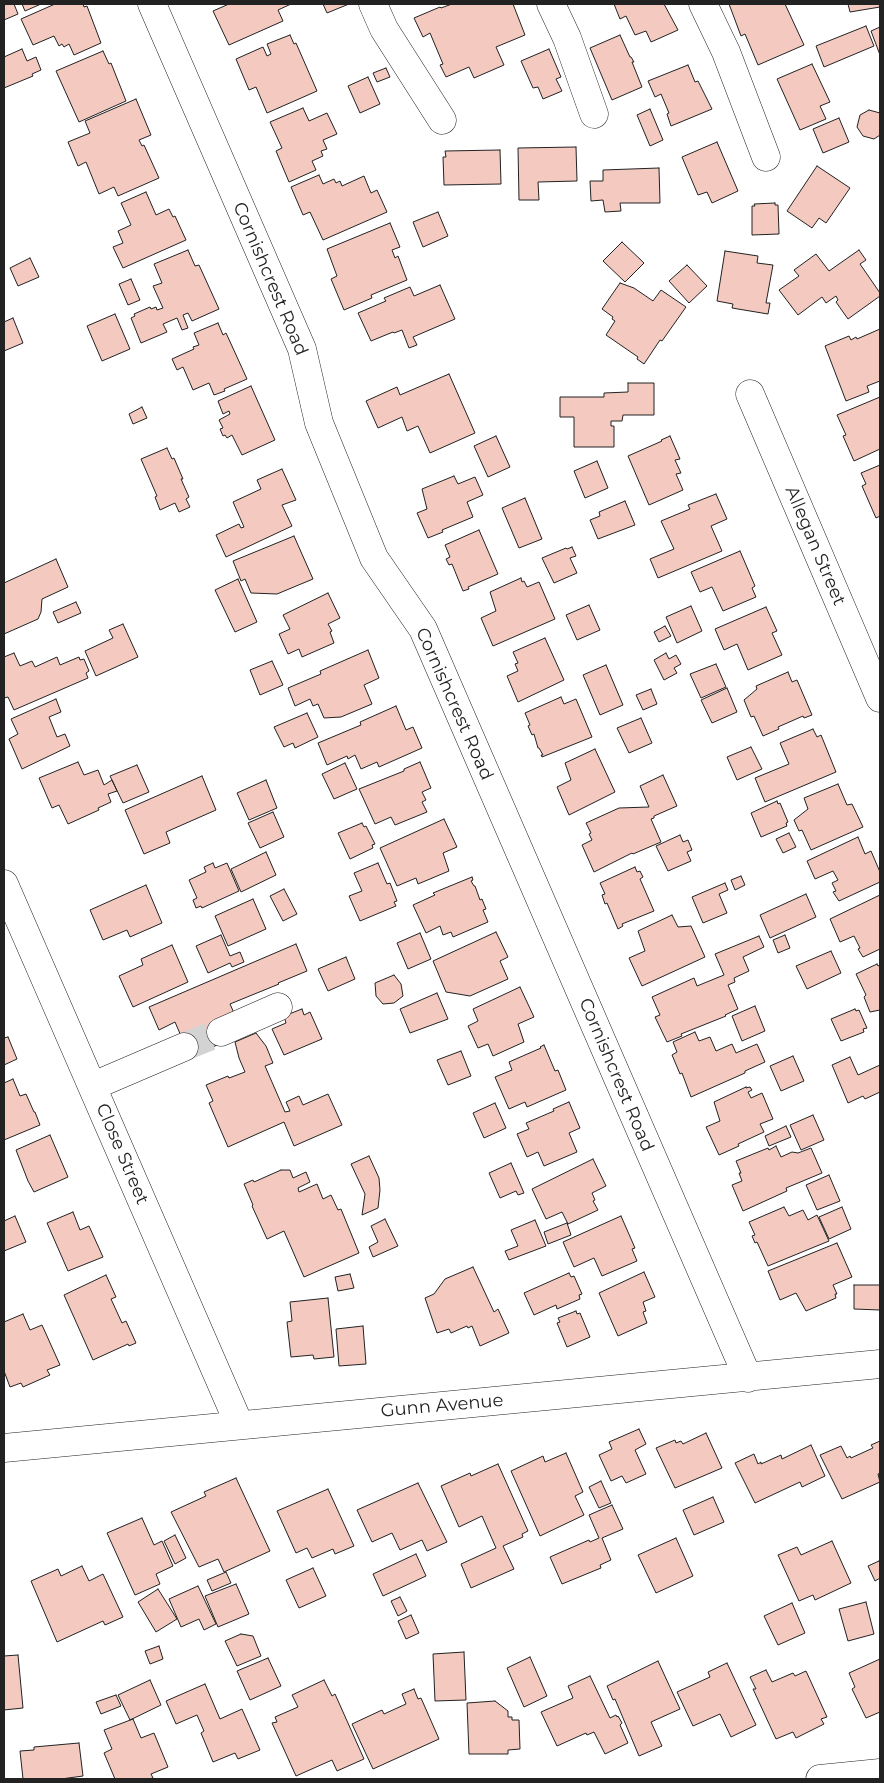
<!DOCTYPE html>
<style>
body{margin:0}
#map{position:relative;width:884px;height:1783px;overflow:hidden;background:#fff;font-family:Montserrat,sans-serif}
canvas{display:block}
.frame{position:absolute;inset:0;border:5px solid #222;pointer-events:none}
</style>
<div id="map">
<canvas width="884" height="1783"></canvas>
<div class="frame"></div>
</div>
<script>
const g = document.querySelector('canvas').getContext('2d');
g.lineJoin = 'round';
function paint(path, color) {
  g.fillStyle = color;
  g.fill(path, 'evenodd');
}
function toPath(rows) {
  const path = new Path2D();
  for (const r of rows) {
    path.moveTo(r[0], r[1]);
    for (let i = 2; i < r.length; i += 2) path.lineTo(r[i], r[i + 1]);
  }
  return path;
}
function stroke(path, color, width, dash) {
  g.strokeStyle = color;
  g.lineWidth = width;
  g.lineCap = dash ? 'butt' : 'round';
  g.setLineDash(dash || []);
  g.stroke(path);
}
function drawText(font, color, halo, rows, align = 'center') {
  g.font = font + ' Montserrat,sans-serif';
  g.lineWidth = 4;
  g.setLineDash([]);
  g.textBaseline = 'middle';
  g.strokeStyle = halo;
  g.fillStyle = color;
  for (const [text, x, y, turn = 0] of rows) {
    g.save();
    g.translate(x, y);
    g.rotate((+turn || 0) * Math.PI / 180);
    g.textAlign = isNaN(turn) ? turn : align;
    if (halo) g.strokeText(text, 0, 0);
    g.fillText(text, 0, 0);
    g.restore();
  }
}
const building = toPath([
 [4,4,14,4,18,14,4,20,4,4],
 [22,4,41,4,25,11,22,4],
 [55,4,83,4,84,7,87,6,101,43,74,55,69,44,64,47,62,44,59,46,54,36,33,45,21,19,55,4],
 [229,4,291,4,278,10,283,21,229,45,213,11,229,4],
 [323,4,349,4,327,13,323,4],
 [452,4,513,4,525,35,496,47,504,65,474,78,469,67,446,77,440,65,443,64,430,33,423,37,414,18,440,7,441,8,452,4],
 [614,4,664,4,678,30,651,42,646,31,635,35,626,16,620,19,614,4],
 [729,4,785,4,804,45,758,65,745,34,741,36,729,4],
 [848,4,880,4,880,7,850,12,848,4],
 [866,26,874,46,824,67,816,46,866,26],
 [880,27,880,55,871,31,880,27],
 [290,35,294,44,296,43,317,91,267,113,256,87,249,90,236,59,263,47,267,56,271,54,267,44,290,35],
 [620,35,630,57,631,57,634,62,632,62,642,87,612,100,590,48,620,35],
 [22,49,27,61,36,57,41,70,32,74,33,76,4,88,4,57,22,49],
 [549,49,561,77,556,79,562,91,543,99,538,87,533,88,521,61,549,49],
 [103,51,109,64,111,63,126,101,79,122,56,71,103,51],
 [812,64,830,102,820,106,826,119,800,130,777,79,812,64],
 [688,65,695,82,698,81,712,109,671,126,667,114,669,113,661,94,655,97,648,81,688,65],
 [386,68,390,77,377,82,373,73,386,68],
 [368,77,380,104,360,113,348,86,368,77],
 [136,99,151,135,139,140,142,146,144,145,159,178,118,196,114,187,99,194,86,162,78,166,68,142,90,133,85,121,136,99],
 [303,108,309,121,327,113,337,134,323,140,327,149,321,151,323,156,312,161,316,170,289,182,276,151,282,148,270,122,303,108],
 [650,109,663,140,650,146,637,115,650,109],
 [869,110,880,113,880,135,874,139,863,136,857,127,860,115,869,110],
 [839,118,849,142,823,153,813,129,839,118],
 [717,142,738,191,712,203,707,192,698,195,682,157,717,142],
 [576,147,577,181,538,182,539,200,519,200,518,148,576,147],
 [500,150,501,184,444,185,443,157,446,157,445,151,500,150],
 [817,166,850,188,826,223,819,218,812,228,787,211,817,166],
 [659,168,660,203,620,203,621,211,605,212,603,200,591,201,590,181,603,181,603,170,659,168],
 [319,175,323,184,334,179,336,183,340,181,342,186,364,176,371,193,377,190,387,212,323,240,310,212,303,215,291,187,319,175],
 [146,192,156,215,169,209,173,217,175,216,186,240,123,268,113,247,123,243,118,231,131,225,121,203,146,192],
 [775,203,775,205,778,205,779,234,752,235,752,206,755,206,754,204,775,203],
 [438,212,448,236,423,247,413,222,438,212],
 [390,223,400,247,392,250,395,258,398,256,407,280,371,295,372,298,344,310,331,279,337,276,327,249,390,223],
 [622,242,644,263,625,282,603,261,622,242],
 [188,250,195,266,199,265,219,309,192,321,188,313,183,315,188,328,182,330,177,318,163,324,167,332,141,343,131,318,135,316,134,314,150,307,151,309,156,307,157,310,163,308,153,286,162,283,154,264,188,250],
 [859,250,866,260,860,264,880,293,880,296,848,319,836,302,838,300,836,296,826,303,822,297,798,315,779,290,799,276,794,270,816,254,829,271,859,250],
 [725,251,758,256,757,263,773,265,766,303,770,303,768,314,732,308,733,304,717,301,725,251],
 [30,258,39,277,18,286,10,268,30,258],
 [687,265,707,286,689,303,669,281,687,265],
 [131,279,140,300,128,305,119,284,131,279],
 [620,283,634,288,653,301,661,290,686,307,662,341,660,340,644,364,637,359,638,357,606,335,615,321,612,319,613,317,602,309,620,283],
 [440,285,455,319,413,337,417,345,409,348,402,330,394,333,393,332,371,341,358,313,386,301,384,298,410,287,414,296,440,285],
 [115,314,130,349,102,361,87,326,115,314],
 [13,318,23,343,4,351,4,322,13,318],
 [218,323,223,335,226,333,232,346,247,379,224,389,225,391,214,395,209,383,193,390,183,367,177,370,172,359,194,349,193,347,199,345,194,333,218,323],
 [880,329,880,381,867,386,869,392,846,401,825,346,849,336,851,340,856,337,857,339,880,329],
 [449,374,475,433,430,453,418,426,407,431,402,417,378,428,366,401,397,387,400,395,449,374],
 [628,383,654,383,654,415,623,415,622,421,611,421,611,426,614,426,614,447,574,447,574,417,560,417,560,397,604,397,604,393,628,392,628,383],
 [251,386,275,440,242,455,232,435,227,438,225,435,223,436,220,429,223,428,219,420,230,414,229,411,223,414,218,401,251,386],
 [880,397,880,449,854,461,843,436,846,435,837,415,880,397],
 [142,407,147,418,133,424,129,414,142,407],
 [496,436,510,467,488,477,474,446,496,436],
 [670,436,680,459,675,460,681,473,676,474,683,490,649,505,628,456,662,441,661,440,670,436],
 [167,448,172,459,174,458,183,479,181,479,189,497,186,499,190,507,179,512,175,503,160,510,155,497,157,496,141,459,167,448],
 [597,461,608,488,585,498,574,471,597,461],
 [880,465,880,516,876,518,862,486,866,484,861,473,880,465],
 [282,469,296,500,282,505,292,526,226,557,216,535,239,524,241,528,244,527,233,502,261,489,257,480,282,469],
 [454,476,458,484,475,477,483,495,467,502,473,517,442,530,443,532,428,538,417,513,427,509,422,489,454,476],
 [716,494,727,519,711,526,722,551,658,578,650,559,674,549,661,521,690,509,688,505,716,494],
 [525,498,542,539,519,548,502,508,525,498],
 [625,501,635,525,598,539,590,520,600,516,599,512,625,501],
 [479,530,498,574,468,587,469,589,463,591,452,564,449,565,446,559,450,557,445,545,479,530],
 [294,536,313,579,277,594,251,593,245,579,241,581,233,561,294,536],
 [572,547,576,556,570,558,577,573,554,583,542,558,566,548,567,549,572,547],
 [740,551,755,586,752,588,756,597,723,611,712,587,700,592,691,572,740,551],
 [56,559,68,587,42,599,41,612,38,619,4,634,4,583,56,559],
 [521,578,522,582,524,581,527,587,539,582,555,619,493,646,481,618,496,611,490,592,521,578],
 [238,579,257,622,235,632,215,590,238,579],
 [328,593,340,618,328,624,332,631,330,632,334,643,302,657,299,649,288,654,279,634,290,629,283,615,328,593],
 [76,602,81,613,58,623,53,612,76,602],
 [589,605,600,630,577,640,566,615,589,605],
 [691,606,702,631,677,643,666,617,691,606],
 [766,607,777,631,772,633,782,655,748,670,737,644,724,650,715,629,766,607],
 [123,624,138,657,96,676,85,651,113,638,109,630,123,624],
 [665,626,671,636,659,642,654,632,665,626],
 [545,638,564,680,518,702,507,676,518,671,515,664,518,663,513,652,545,638],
 [368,650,379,678,364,685,372,704,341,717,324,718,318,704,313,706,310,699,295,706,288,688,321,674,320,671,368,650],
 [14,653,20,666,32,661,35,667,57,657,60,665,79,657,80,660,84,659,89,671,86,673,88,678,14,710,8,697,4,698,4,657,14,653],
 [666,653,669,659,676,655,681,664,674,668,677,673,664,680,654,660,666,653],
 [272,661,283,685,260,695,250,670,272,661],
 [716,664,726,687,701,698,690,674,716,664],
 [606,665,623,705,600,715,583,675,606,665],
 [788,672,792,682,797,680,812,715,804,718,803,716,778,727,779,729,763,736,754,716,751,717,744,700,757,689,756,686,788,672],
 [727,688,737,712,712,723,701,700,727,688],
 [651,689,657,704,643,710,636,695,651,689],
 [561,697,564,704,576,699,592,737,542,757,541,755,543,755,539,748,538,748,534,734,532,735,528,726,530,725,525,713,561,697],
 [56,699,61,712,49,717,57,737,65,734,70,746,22,769,9,739,18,734,11,719,56,699],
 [396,706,406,730,413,727,422,748,379,767,377,762,361,769,355,755,348,759,347,756,327,765,318,743,361,725,360,722,396,706],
 [307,713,318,737,295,748,293,743,284,747,274,727,307,713],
 [641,718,652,743,629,753,617,728,641,718],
 [813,729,817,737,821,735,836,772,765,802,755,778,789,764,780,743,813,729],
 [751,747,762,769,737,780,727,757,751,747],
 [595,749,615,792,569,815,557,787,571,780,565,763,595,749],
 [78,762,84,775,98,770,104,785,112,780,117,791,108,794,111,802,98,808,99,810,68,824,59,805,52,808,39,778,78,762],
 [420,762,431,788,422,792,426,800,422,802,427,812,395,825,391,817,375,824,359,789,404,771,404,769,420,762],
 [345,763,357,789,334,799,322,774,345,763],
 [137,765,149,792,123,803,110,776,137,765],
 [663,775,677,806,654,816,654,818,651,819,661,842,633,854,632,853,594,872,582,845,592,840,589,834,591,833,586,823,619,808,649,807,640,786,663,775],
 [202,776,216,810,166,832,170,843,144,854,125,810,202,776],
 [266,780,277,808,249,820,237,793,266,780],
 [838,784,847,805,852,804,863,827,811,850,802,830,799,831,794,820,808,809,804,798,838,784],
 [777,801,778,804,780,803,788,822,786,823,787,826,761,837,751,813,777,801],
 [273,812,284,837,260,848,248,823,273,812],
 [444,819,457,847,443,853,449,871,418,884,416,878,397,886,380,848,444,819],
 [362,823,364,827,366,826,375,844,372,845,373,848,350,859,338,833,362,823],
 [789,833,796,847,783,853,776,839,789,833],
 [680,835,683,842,688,840,692,850,687,852,691,861,668,871,656,846,680,835],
 [858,837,865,854,871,851,880,872,880,882,839,901,833,892,836,891,832,883,838,880,833,871,815,879,807,861,858,837],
 [266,852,276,875,241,892,231,869,266,852],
 [213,863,215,868,227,863,239,891,202,908,201,906,196,908,193,900,197,898,189,880,206,872,204,867,213,863],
 [378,863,387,884,390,883,397,901,394,902,396,906,360,921,349,896,362,891,354,873,378,863],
 [635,867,637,872,640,871,643,877,640,879,654,911,622,924,623,926,618,929,607,903,605,904,602,895,605,894,600,883,635,867],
 [741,876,745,885,735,890,731,880,741,876],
 [472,877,473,880,471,881,474,886,475,886,480,900,482,899,486,909,483,910,488,922,453,937,451,932,443,935,440,926,426,933,413,905,435,895,433,893,472,877],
 [725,883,728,890,719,894,727,913,703,923,692,897,725,883],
 [146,885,162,923,130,937,127,930,103,940,90,910,146,885],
 [284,889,297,914,283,921,270,896,284,889],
 [806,894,816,917,770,938,760,915,806,894],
 [880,895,880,949,863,957,858,949,860,948,854,936,840,942,830,919,880,895],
 [253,899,266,929,228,946,215,916,253,899],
 [672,915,678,927,691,926,705,957,642,986,629,958,645,951,638,931,672,915],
 [496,932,508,957,500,961,508,979,470,996,446,992,433,961,496,932],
 [420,933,431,959,408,969,397,943,420,933],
 [221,935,230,956,240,952,244,962,232,967,230,963,208,973,196,946,221,935],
 [785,935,790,948,778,953,773,940,785,935],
 [759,936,764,947,743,957,749,971,734,978,735,982,728,985,738,1009,725,1015,726,1016,681,1034,682,1036,667,1042,655,1017,660,1015,652,997,694,978,697,986,724,975,715,954,759,936],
 [296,944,307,971,278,983,279,984,230,1004,234,1013,224,1042,208,1049,206,1044,186,1053,184,1043,175,1022,159,1030,149,1007,296,944],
 [172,945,188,982,133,1007,119,976,143,965,141,959,172,945],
 [831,951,841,973,807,989,796,966,831,951],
 [346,957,355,979,328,991,318,969,346,957],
 [877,964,878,966,880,965,880,1010,870,1012,864,997,866,995,856,974,877,964],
 [394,975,401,984,403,996,394,1003,383,1004,376,996,375,983,394,975],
 [520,987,534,1017,518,1024,524,1042,493,1056,488,1044,478,1048,468,1026,478,1021,473,1009,520,987],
 [437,993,448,1019,410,1033,400,1009,437,993],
 [755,1006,765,1031,742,1041,732,1016,755,1006],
 [302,1009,304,1015,310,1012,322,1039,284,1055,272,1029,286,1023,284,1016,302,1009],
 [855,1009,856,1011,859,1010,867,1028,863,1029,864,1032,841,1041,831,1019,855,1009],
 [695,1032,699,1041,710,1037,716,1051,732,1044,736,1053,757,1044,765,1062,745,1071,745,1073,691,1097,682,1073,680,1074,672,1055,677,1052,673,1042,695,1032],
 [256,1033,266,1046,273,1063,265,1066,285,1112,290,1111,286,1102,299,1096,303,1105,328,1094,342,1125,294,1146,284,1122,228,1147,209,1103,213,1101,206,1085,228,1076,229,1078,245,1072,239,1058,235,1042,256,1033],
 [8,1037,17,1059,4,1065,4,1038,8,1037],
 [544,1045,555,1071,558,1070,566,1090,527,1107,525,1102,509,1109,495,1077,512,1070,509,1062,541,1048,540,1047,544,1045],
 [461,1051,471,1076,448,1085,437,1060,461,1051],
 [793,1056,804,1081,781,1091,770,1066,793,1056],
 [850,1057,858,1075,880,1065,880,1092,865,1099,863,1096,848,1103,832,1065,850,1057],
 [13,1079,20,1096,26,1094,34,1112,35,1112,40,1125,4,1140,4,1083,13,1079],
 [746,1087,746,1088,750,1087,752,1090,748,1092,751,1098,762,1093,773,1119,760,1124,764,1132,738,1144,739,1146,719,1155,706,1127,720,1121,714,1102,746,1087],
 [569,1102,580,1128,569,1133,577,1152,544,1166,538,1152,527,1157,517,1134,529,1129,526,1123,554,1111,553,1109,569,1102],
 [495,1103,506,1128,484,1138,473,1113,495,1103],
 [813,1115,824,1140,801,1150,790,1125,813,1115],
 [786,1126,791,1137,769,1146,765,1136,786,1126],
 [50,1135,68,1177,34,1192,28,1181,16,1150,50,1135],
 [776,1146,781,1157,792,1152,798,1153,811,1148,822,1173,786,1188,787,1191,743,1211,732,1185,742,1181,739,1173,741,1173,736,1161,768,1148,769,1150,776,1146],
 [369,1156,379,1178,380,1190,378,1208,362,1215,365,1194,351,1164,369,1156],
 [593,1159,606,1186,592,1193,595,1200,593,1201,598,1210,568,1224,562,1212,546,1219,532,1189,593,1159],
 [511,1163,524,1193,518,1195,516,1191,500,1198,489,1173,511,1163],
 [281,1170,290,1170,293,1178,306,1172,310,1182,298,1188,299,1192,317,1184,323,1199,331,1195,338,1210,341,1209,359,1253,304,1277,284,1231,267,1239,252,1206,253,1205,244,1184,253,1180,254,1182,281,1170],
 [829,1175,840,1201,817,1210,806,1185,829,1175],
 [784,1207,789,1216,803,1210,808,1220,817,1215,829,1241,768,1266,757,1242,755,1243,752,1236,755,1235,749,1222,784,1207],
 [842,1207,851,1229,829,1239,819,1217,842,1207],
 [73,1212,80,1230,89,1226,103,1257,68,1271,47,1223,73,1212],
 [15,1216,26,1242,4,1251,4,1221,15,1216],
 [621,1216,635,1248,632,1249,637,1261,602,1276,594,1258,574,1267,563,1242,621,1216],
 [385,1219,398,1246,373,1257,369,1247,378,1242,371,1226,385,1219],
 [535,1220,546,1246,509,1260,505,1251,518,1246,511,1230,535,1220],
 [567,1223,571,1235,548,1244,544,1232,567,1223],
 [837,1243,852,1277,833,1285,837,1294,835,1294,836,1298,806,1311,796,1293,780,1300,768,1271,837,1243],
 [473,1267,494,1312,498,1309,509,1333,480,1346,472,1326,468,1328,467,1326,451,1333,449,1329,437,1333,425,1298,434,1294,445,1279,473,1267],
 [644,1272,655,1297,643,1302,646,1311,643,1312,647,1323,618,1336,599,1293,644,1272],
 [569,1273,571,1277,574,1276,582,1294,579,1295,580,1299,557,1309,556,1305,534,1315,524,1293,569,1273],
 [350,1274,354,1288,338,1291,335,1277,350,1274],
 [106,1275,116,1297,111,1299,122,1323,126,1321,136,1343,129,1346,128,1344,93,1360,64,1295,106,1275],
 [854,1285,880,1285,880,1310,854,1309,854,1285],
 [328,1298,334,1357,314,1359,313,1355,291,1357,287,1322,292,1321,290,1302,328,1298],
 [576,1311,577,1314,580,1313,590,1337,567,1347,557,1323,560,1322,558,1318,576,1311],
 [23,1314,30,1330,42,1325,60,1365,47,1370,50,1375,23,1387,21,1383,10,1387,4,1371,4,1322,23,1314],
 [363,1326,366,1364,339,1366,336,1329,363,1326],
 [639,1429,646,1444,635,1450,646,1474,626,1483,622,1476,611,1481,599,1455,612,1449,609,1442,639,1429],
 [706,1433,722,1468,675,1488,656,1448,675,1440,676,1443,681,1441,683,1444,706,1433],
 [880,1441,880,1473,878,1474,880,1482,842,1499,820,1455,841,1446,847,1458,850,1456,851,1458,873,1448,871,1445,880,1441],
 [811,1445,825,1476,802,1487,800,1482,755,1503,735,1463,754,1454,758,1464,761,1462,761,1464,781,1455,782,1459,811,1445],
 [566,1453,583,1492,575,1496,584,1515,540,1536,511,1471,543,1456,545,1462,566,1453],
 [498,1464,528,1531,522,1534,523,1537,503,1546,514,1569,471,1588,461,1564,496,1548,482,1516,459,1527,441,1486,470,1473,471,1476,498,1464],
 [236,1478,270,1551,224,1572,218,1559,199,1567,171,1512,206,1496,204,1492,236,1478],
 [601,1481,611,1503,599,1508,589,1487,601,1481],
 [418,1483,447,1542,427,1551,422,1540,400,1550,392,1533,372,1542,357,1510,418,1483],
 [328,1489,354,1546,335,1554,333,1549,312,1558,307,1548,296,1553,277,1511,328,1489],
 [713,1497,724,1522,694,1535,683,1510,713,1497],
 [612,1505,623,1529,602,1538,611,1560,600,1565,601,1568,562,1584,550,1557,589,1540,590,1542,599,1538,589,1515,612,1505],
 [142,1518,154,1545,162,1541,173,1566,156,1574,160,1584,135,1595,107,1533,142,1518],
 [175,1535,186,1558,175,1564,164,1541,175,1535],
 [676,1538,693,1576,656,1593,638,1555,676,1538],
 [832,1541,851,1583,815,1600,813,1595,799,1601,778,1555,797,1547,801,1555,832,1541],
 [416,1554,426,1576,383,1596,373,1574,416,1554],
 [879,1561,880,1564,880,1578,875,1581,868,1566,879,1561],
 [82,1566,89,1581,103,1574,123,1617,105,1625,103,1621,57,1642,31,1581,58,1569,61,1576,82,1566],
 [313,1568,326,1596,299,1608,286,1580,313,1568],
 [226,1572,231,1583,212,1591,207,1580,226,1572],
 [236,1584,249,1614,218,1627,205,1596,236,1584],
 [198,1586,216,1624,204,1630,199,1619,181,1627,169,1599,198,1586],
 [158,1589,177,1619,156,1632,138,1602,158,1589],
 [400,1597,407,1611,398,1616,391,1601,400,1597],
 [866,1602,874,1634,848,1641,839,1609,866,1602],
 [792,1603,805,1633,778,1645,764,1616,792,1603],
 [411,1615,419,1633,406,1639,398,1621,411,1615],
 [241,1634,253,1636,261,1656,237,1666,225,1641,241,1634],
 [159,1646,163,1659,150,1664,145,1651,159,1646],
 [464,1652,466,1700,435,1701,433,1654,464,1652],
 [18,1655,23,1708,4,1710,4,1656,18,1655],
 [530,1657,547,1696,524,1707,507,1668,530,1657],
 [268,1658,281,1686,250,1700,237,1671,268,1658],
 [880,1659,880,1712,866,1718,852,1689,855,1687,849,1673,880,1659],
 [658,1661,680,1709,651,1722,662,1746,639,1756,615,1699,613,1700,607,1686,658,1661],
 [727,1663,756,1725,731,1737,720,1714,693,1726,677,1692,710,1677,708,1672,727,1663],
 [766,1670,772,1682,793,1673,795,1676,806,1671,827,1717,821,1719,824,1724,796,1738,793,1732,776,1739,753,1689,756,1689,750,1677,766,1670],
 [590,1676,610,1718,616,1715,617,1717,618,1716,622,1723,620,1725,628,1743,605,1754,594,1732,587,1735,586,1733,557,1746,541,1712,573,1698,568,1686,590,1676],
 [150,1680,161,1705,130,1720,118,1695,150,1680],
 [324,1680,332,1696,335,1694,364,1759,337,1771,332,1760,296,1776,272,1723,277,1722,275,1717,298,1707,292,1695,324,1680],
 [205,1684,220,1719,242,1709,260,1750,238,1759,235,1753,213,1762,201,1733,204,1731,197,1715,176,1724,166,1701,205,1684],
 [414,1689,418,1699,421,1698,439,1739,373,1769,352,1724,382,1710,384,1714,406,1704,402,1694,414,1689],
 [116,1695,121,1706,101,1714,96,1702,116,1695],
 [495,1701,508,1711,508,1717,512,1717,512,1720,519,1720,520,1749,508,1750,508,1754,469,1754,467,1703,495,1701],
 [133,1719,141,1738,154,1733,168,1767,151,1774,153,1778,149,1779,115,1779,104,1753,112,1749,104,1730,133,1719],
 [79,1743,83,1776,61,1779,23,1779,20,1751,34,1750,34,1747,79,1743]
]);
paint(building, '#f3c9c0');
stroke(building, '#222', 1);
stroke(toPath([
 [184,1047,221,1032]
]), '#d3d3d3', 28, [28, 14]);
const minor = toPath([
 [152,4,302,349,319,423,374,558,423,629,748,1378],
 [373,4,384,29,442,120],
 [551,4,567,38,594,114],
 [703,4,726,52,766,157],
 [750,394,880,698],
 [4,884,239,1424],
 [221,1032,278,1007],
 [93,1086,184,1047],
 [4,1448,880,1364],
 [820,1779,880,1773]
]);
stroke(minor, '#222', 29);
stroke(minor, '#fff', 28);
drawText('18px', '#222', '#fff', [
 ["Cornishcrest Road",270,279,67],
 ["Allegan Street",815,546,67],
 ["Cornishcrest Road",454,704,66],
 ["Cornishcrest Road",616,1075,67],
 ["Close Street",122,1154,67],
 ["Gunn Avenue",442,1406,-5]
]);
</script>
